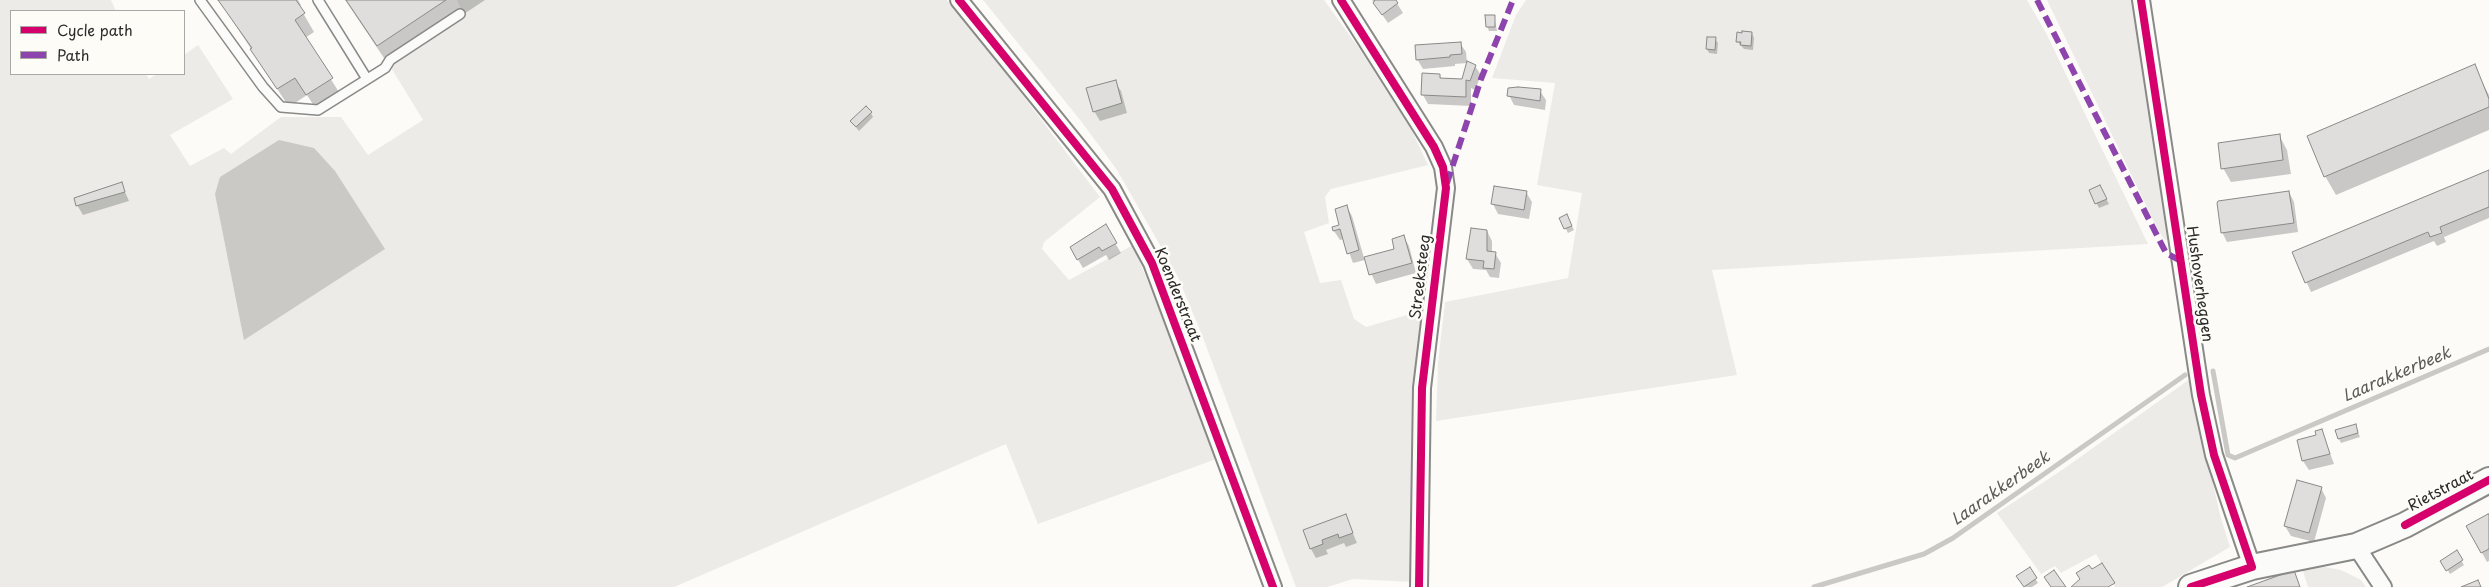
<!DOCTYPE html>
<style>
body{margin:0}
#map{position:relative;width:2489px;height:587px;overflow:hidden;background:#fcfbf8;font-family:"Playpen Sans",sans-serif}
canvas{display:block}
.legend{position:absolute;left:10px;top:10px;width:175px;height:65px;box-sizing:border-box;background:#fdfcf7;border:1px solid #a9a8a5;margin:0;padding:6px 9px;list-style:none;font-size:15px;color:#2b2b2b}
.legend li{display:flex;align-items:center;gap:10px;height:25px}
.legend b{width:25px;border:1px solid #a9a8a5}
</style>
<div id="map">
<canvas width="2489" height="587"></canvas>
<ul class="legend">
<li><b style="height:6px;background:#d6006c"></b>Cycle path</li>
<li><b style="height:6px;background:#8e44ad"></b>Path</li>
</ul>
</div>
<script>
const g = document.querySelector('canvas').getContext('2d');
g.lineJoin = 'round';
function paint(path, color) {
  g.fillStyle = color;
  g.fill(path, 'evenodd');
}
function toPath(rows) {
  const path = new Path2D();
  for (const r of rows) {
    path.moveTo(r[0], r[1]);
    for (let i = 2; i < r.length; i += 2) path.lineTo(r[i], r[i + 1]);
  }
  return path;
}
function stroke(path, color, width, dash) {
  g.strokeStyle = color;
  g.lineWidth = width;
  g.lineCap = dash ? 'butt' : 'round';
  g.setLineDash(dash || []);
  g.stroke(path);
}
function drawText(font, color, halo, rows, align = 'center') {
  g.font = font + ' "Playpen Sans",sans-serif';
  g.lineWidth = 5;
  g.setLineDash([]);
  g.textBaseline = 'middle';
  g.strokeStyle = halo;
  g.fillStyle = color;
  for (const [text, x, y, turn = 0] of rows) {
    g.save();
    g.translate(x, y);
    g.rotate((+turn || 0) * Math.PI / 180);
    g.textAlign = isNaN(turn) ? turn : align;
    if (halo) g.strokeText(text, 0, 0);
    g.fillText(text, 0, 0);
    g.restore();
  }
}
paint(toPath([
 [0,0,111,0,116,11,11,11,11,74,146,74,149,79,157,74,184,74,184,55,198,45,233,99,170,135,190,166,224,148,231,154,281,117,341,117,368,155,423,120,390,66,464,17,457,0,947,0,993,56,1100,197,1044,242,1042,249,1069,280,1133,245,1219,458,1038,524,1006,444,674,587,0,587],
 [983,0,1324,0,1361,51,1411,129,1428,165,1331,189,1325,197,1329,223,1304,232,1320,283,1341,280,1354,319,1366,327,1424,310,1414,582,1353,579,1327,587,1296,587,1202,335,1177,275,1117,170,1081,121],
 [1526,0,2027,0,2046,33,2148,244,1712,270,1737,375,1436,421,1438,363,1445,302,1568,278,1582,193,1537,185,1555,83,1492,78,1516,15],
 [2047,0,2135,0,2172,239,2165,240,2157,228],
 [2190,379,2220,515,2230,547,2162,587,2115,587,2096,554,2061,573,2055,566,2041,574,1997,513,2062,470],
 [2300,562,2341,570,2361,580,2366,587,2308,587]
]), '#ecebe8');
paint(toPath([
 [279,140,314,148,335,171,385,249,244,340,215,194,220,177]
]), '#cac9c6');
paint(toPath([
 [219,0,298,0,301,5,299,6,314,32,305,38,342,97,318,112,307,95,289,107],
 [345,0,485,0,388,64],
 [1372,0,1395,0,1403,13,1388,23],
 [1494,16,1497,31,1489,31,1487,26],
 [1752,33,1754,38,1753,50,1744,49,1737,41],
 [1715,39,1718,43,1717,54,1709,53,1707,49],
 [1460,43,1466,52,1467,63,1475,66,1481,75,1475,90,1471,88,1471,106,1428,104,1423,95,1439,75,1442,79,1463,80,1467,63,1455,64,1455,66,1423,69,1417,59],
 [2474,66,2489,95,2489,130,2336,195,2325,176],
 [1115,82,1121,91,1127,113,1100,121,1094,111],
 [1540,91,1546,100,1545,110,1514,105,1509,95],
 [871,113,873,117,859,131,851,121],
 [2279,135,2287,150,2291,174,2231,182,2223,168],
 [2489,171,2489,218,2444,237,2446,242,2437,246,2434,241,2311,292,2293,252],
 [121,183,129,201,83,215,77,205],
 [2090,191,2102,191,2109,204,2099,208],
 [1526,192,1532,202,1529,219,1498,214,1493,204],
 [2289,192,2294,202,2298,232,2227,242,2222,232],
 [1347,207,1352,216,1364,258,1396,249,1404,237,1409,246,1416,273,1376,284,1365,260,1353,263,1344,239,1340,240,1334,231,1340,226],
 [1561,219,1569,220,1574,230,1568,233],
 [1105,226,1121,253,1109,260,1106,255,1083,268,1071,248],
 [1487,231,1492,241,1492,253,1495,253,1501,263,1499,278,1490,277,1486,270,1473,269,1467,259],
 [2355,425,2360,437,2341,443,2339,439],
 [2322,431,2334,464,2309,470,2303,461,2299,441,2317,436],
 [2321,488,2326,498,2314,542,2291,536,2285,526],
 [1345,515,1357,543,1346,547,1344,543,1326,550,1328,554,1316,558,1311,549],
 [2489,515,2489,561,2487,562,2468,527],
 [2456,552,2464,565,2450,574,2442,561],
 [2029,569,2038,583,2032,587,2025,587,2018,576]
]), '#0003');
stroke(toPath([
 [2213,371,2228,455,2235,458,2489,349],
 [1814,587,1924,554,1953,538,2185,375]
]), '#cac9c6', 5);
const building = toPath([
 [218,0,296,0,305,13,295,20,333,78,306,95,295,78,277,89,250,49,252,48,218,0],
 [346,0,446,0,377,46,346,0],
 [1375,0,1396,0,1398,3,1382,15,1373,3,1375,0],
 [1485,15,1495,15,1495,27,1486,27,1485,15],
 [1742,31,1752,32,1751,46,1740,45,1741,42,1736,42,1737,32,1742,33,1742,31],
 [1707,37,1716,37,1715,50,1706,49,1707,37],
 [1461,42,1462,54,1450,55,1450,57,1416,60,1415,45,1461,42],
 [1467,61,1476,65,1470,81,1466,80,1466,97,1421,95,1422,73,1440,74,1440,78,1462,79,1467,61],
 [2475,64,2489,99,2489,107,2324,177,2307,136,2475,64],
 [1116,80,1122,103,1093,112,1086,88,1116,80],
 [1518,87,1541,89,1540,101,1507,96,1508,88,1518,87],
 [866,106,872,112,856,127,850,121,866,106],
 [2280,134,2283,160,2221,169,2218,143,2280,134],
 [2489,170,2489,207,2440,227,2442,233,2430,237,2428,232,2305,283,2292,252,2489,170],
 [122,182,125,192,76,206,74,198,122,182],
 [2100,185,2107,199,2095,204,2089,190,2100,185],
 [1494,186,1527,191,1524,210,1491,204,1494,186],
 [2289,191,2294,223,2221,233,2217,203,2218,201,2289,191],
 [1347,205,1359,250,1347,254,1340,229,1333,231,1332,227,1339,225,1335,209,1347,205],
 [1567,214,1572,226,1564,229,1559,218,1567,214],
 [1106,224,1117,243,1102,251,1099,247,1077,260,1070,247,1106,224],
 [1471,228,1487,230,1487,251,1496,252,1494,269,1483,268,1484,261,1466,259,1471,228],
 [1404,235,1412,263,1369,275,1364,257,1394,249,1392,239,1404,235],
 [2356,424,2358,433,2338,439,2335,430,2356,424],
 [2322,429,2330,454,2302,461,2297,440,2316,435,2315,431,2322,429],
 [2297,480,2322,487,2309,533,2284,526,2297,480],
 [1346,514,1353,533,1339,538,1338,534,1322,540,1323,544,1310,549,1303,530,1346,514],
 [2488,514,2489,514,2489,549,2481,553,2466,526,2488,514],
 [2457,550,2463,560,2446,571,2440,561,2457,550],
 [2102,563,2115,583,2108,587,2071,587,2080,579,2076,573,2089,565,2092,569,2102,563],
 [2030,567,2037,578,2024,587,2016,576,2030,567],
 [2054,570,2061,580,2066,587,2051,587,2044,577,2054,570],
 [2294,570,2300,587,2247,587,2294,570],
 [2478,580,2481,587,2461,587,2478,580]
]);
paint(building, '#dfdedc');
stroke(building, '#898987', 1);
const lane = toPath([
 [200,0,263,87,281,107,318,110,385,68,390,60,460,14],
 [318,0,367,79]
]);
const street = toPath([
 [959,0,1112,189,1152,263,1273,587],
 [1341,0,1434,147,1443,167,1446,188,1422,388,1419,587],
 [2141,0,2201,395,2214,455,2252,567],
 [2356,546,2383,587]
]);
const secondary = toPath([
 [2191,587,2252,567,2356,546,2405,525,2489,480]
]);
stroke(lane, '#898987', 12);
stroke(street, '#898987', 20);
stroke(secondary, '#898987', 28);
stroke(lane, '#fbfbf9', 9);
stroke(street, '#fbfbf9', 16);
stroke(secondary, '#fbfbf9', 24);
stroke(toPath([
 [2037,0,2166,253,2181,261],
 [1447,183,1481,79,1513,0]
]), '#8e44ad', 6, [12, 6]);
stroke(toPath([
 [959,0,1112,189,1152,263,1273,587],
 [1341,0,1434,147,1443,167,1446,188,1422,388,1419,587],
 [2141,0,2201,395,2214,455,2252,567,2191,587],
 [2405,525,2489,480]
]), '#d6006c', 8);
drawText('15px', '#2b2b2b', '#fdfcf7', [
 ["Streeksteeg",1421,277,-83],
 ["Hushoverheggen",2199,284,82],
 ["Koenderstraat",1177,295,68],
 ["Rietstraat",2441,491,-28]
]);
drawText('italic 16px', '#5b5b5a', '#fdfcf7', [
 ["Laarakkerbeek",2397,375,-23],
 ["Laarakkerbeek",2001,489,-35]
]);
</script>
